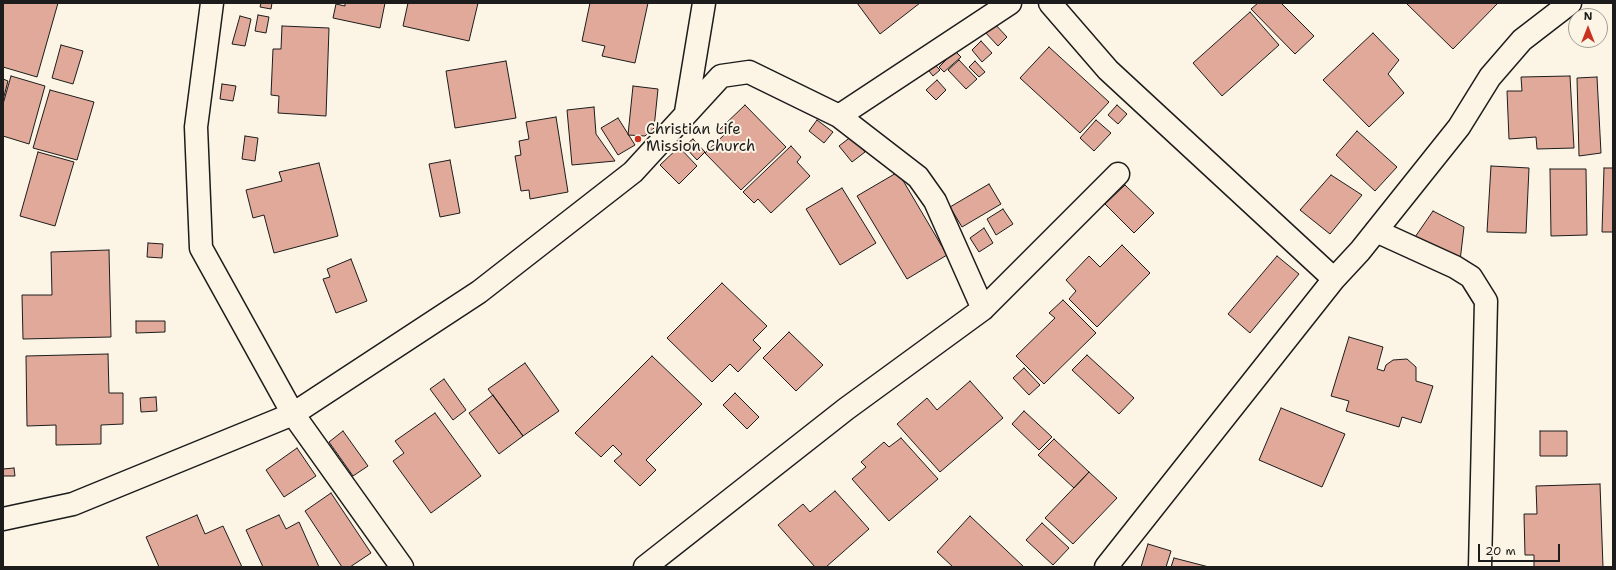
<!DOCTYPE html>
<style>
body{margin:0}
#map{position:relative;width:1616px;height:570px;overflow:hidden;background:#fcf5e5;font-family:"Shantell Sans",sans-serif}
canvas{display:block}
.frame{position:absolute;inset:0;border:4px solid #1c1c1c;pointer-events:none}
.north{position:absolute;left:1568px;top:8px;width:40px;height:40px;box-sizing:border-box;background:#fcf5e5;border:1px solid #a29e95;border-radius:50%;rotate:0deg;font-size:11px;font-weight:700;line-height:16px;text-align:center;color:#1c1c1c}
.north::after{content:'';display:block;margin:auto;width:14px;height:18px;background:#c8321e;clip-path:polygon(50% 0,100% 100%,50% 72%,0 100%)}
.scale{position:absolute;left:1478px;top:544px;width:82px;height:18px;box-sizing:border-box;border:2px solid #1c1c1c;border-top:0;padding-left:5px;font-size:12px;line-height:14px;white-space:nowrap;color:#1c1c1c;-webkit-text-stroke:3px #fcf5e5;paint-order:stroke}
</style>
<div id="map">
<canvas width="1616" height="570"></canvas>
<div class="frame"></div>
<div class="north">N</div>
<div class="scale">20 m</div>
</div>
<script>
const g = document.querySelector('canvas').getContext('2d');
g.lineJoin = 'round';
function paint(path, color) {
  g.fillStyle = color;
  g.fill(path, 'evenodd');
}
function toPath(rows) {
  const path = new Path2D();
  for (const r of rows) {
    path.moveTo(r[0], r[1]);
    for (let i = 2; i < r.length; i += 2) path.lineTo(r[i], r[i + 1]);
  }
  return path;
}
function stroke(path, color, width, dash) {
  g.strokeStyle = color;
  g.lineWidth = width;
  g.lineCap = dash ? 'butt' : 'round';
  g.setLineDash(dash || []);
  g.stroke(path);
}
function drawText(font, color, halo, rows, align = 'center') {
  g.font = font + ' "Shantell Sans",sans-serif';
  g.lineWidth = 4;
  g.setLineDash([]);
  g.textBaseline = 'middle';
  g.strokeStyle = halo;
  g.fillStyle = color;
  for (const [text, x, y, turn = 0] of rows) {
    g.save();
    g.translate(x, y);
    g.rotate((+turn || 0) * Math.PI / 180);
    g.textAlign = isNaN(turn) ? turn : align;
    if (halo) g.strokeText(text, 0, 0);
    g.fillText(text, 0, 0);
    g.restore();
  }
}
const building = toPath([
 [3,3,58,3,37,77,3,67,3,3],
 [261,3,272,3,271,9,260,7,261,3],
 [345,3,385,3,380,28,333,18,336,4,345,6,345,3],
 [408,3,478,3,469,41,403,26,408,3],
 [590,3,648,3,635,63,602,56,605,46,582,41,590,3],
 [857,3,920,3,880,34,857,3],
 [1258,3,1281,3,1314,36,1295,54,1251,9,1258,3],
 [1406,3,1498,3,1453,49,1406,3],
 [1250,12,1279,45,1222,96,1193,63,1250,12],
 [258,15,269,17,266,33,255,31,258,15],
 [240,16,251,19,245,46,232,44,240,16],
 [993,22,1007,37,998,46,984,31,993,22],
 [282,26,329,28,326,116,278,113,279,96,271,95,273,49,281,49,282,26],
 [1373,33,1399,60,1388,74,1404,93,1369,127,1323,80,1373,33],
 [981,41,992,53,982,62,972,50,981,41],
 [61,45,83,51,73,84,52,78,61,45],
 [1049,47,1109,102,1080,133,1020,78,1049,47],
 [955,51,961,57,944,72,939,67,955,51],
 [959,60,977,79,966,89,948,70,959,60],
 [506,61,516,118,455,128,446,71,506,61],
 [975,61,985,72,979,77,969,67,975,61],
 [935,65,940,70,933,76,929,71,935,65],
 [11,76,45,86,29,144,3,136,3,104,11,76],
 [1570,76,1574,148,1537,149,1536,137,1509,139,1507,91,1522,91,1521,77,1570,76],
 [1597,77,1601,153,1579,156,1577,78,1597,77],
 [3,79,8,81,3,100,3,79],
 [937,80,946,90,936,100,926,90,937,80],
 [222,84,236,86,233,101,220,99,222,84],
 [633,86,658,89,654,128,645,136,628,135,633,86],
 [50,90,94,102,77,160,33,148,50,90],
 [745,105,786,147,741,190,705,153,724,135,719,130,745,105],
 [1117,105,1127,114,1118,124,1108,115,1117,105],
 [594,107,596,134,615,161,572,165,567,110,594,107],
 [556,117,568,192,530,199,529,190,521,191,515,156,521,155,519,141,529,139,526,122,556,117],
 [618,118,635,145,618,155,601,128,618,118],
 [817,120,833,132,824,143,809,131,817,120],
 [1096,120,1111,133,1094,151,1080,138,1096,120],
 [1357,131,1397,167,1375,191,1336,155,1357,131],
 [245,136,258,138,255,161,242,159,245,136],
 [852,136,865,152,852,162,839,146,852,136],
 [693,139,705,152,697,160,684,146,693,139],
 [791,146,801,157,797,162,810,176,771,213,758,199,754,203,743,192,791,146],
 [679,147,697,166,679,184,660,165,679,147],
 [38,152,74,162,55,226,20,216,38,152],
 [450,160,460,213,440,217,429,164,450,160],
 [319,163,338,236,274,253,264,215,253,218,246,190,282,181,279,172,319,163],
 [1491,166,1529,168,1526,233,1487,232,1491,166],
 [1604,168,1613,168,1613,232,1602,232,1604,168],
 [1550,169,1586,169,1587,235,1551,236,1550,169],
 [898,172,947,255,907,279,857,196,898,172],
 [1331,175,1362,195,1330,234,1300,210,1331,175],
 [989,184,1001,204,962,227,950,207,989,184],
 [1125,185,1154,213,1134,233,1105,204,1125,185],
 [842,188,876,243,840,265,806,209,842,188],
 [1003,209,1013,224,996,235,987,219,1003,209],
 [1433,211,1464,227,1460,261,1413,240,1433,211],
 [984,228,993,243,979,252,970,238,984,228],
 [148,243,163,244,162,258,147,257,148,243],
 [1122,245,1150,273,1097,327,1069,299,1076,291,1066,280,1089,256,1100,267,1122,245],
 [109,250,111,337,23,339,22,295,52,295,51,252,109,250],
 [1277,256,1299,274,1250,333,1228,314,1277,256],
 [351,259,367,301,336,313,323,279,330,277,327,269,351,259],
 [722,283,767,326,753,340,761,348,738,372,730,364,712,382,667,338,722,283],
 [1063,300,1096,333,1044,384,1016,356,1055,318,1049,313,1063,300],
 [136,321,165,321,165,332,136,333,136,321],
 [789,332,823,365,796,391,763,358,789,332],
 [1349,337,1383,347,1377,369,1384,371,1386,365,1393,360,1407,359,1416,367,1416,381,1433,386,1421,423,1402,417,1399,427,1346,411,1349,401,1331,396,1349,337],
 [108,354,109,393,123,393,123,424,101,425,101,444,56,445,56,425,27,426,26,356,108,354],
 [1087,355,1134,398,1119,414,1072,370,1087,355],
 [652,356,702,404,646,460,656,470,640,486,614,461,622,454,613,445,601,457,575,433,652,356],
 [525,363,559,411,523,436,488,389,525,363],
 [1024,368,1040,385,1029,395,1013,378,1024,368],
 [444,379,466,410,453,420,430,389,444,379],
 [970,381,1003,418,940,472,897,424,927,398,937,410,970,381],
 [735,393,759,417,747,429,723,405,735,393],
 [493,395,523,436,499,454,469,413,493,395],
 [156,397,157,411,141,412,140,398,156,397],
 [1281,408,1345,434,1322,487,1259,460,1281,408],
 [1024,411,1052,437,1039,450,1012,424,1024,411],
 [435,413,481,476,431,513,393,461,404,453,395,441,435,413],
 [343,431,368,466,353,476,329,442,343,431],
 [1540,431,1567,431,1567,456,1540,456,1540,431],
 [901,438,938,479,889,521,852,479,866,467,861,462,884,442,889,447,901,438],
 [1054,439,1089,472,1074,488,1038,455,1054,439],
 [297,448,316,476,284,497,266,470,297,448],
 [14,468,15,476,3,476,3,469,14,468],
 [1089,472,1117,498,1073,544,1045,518,1089,472],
 [1600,484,1603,567,1534,567,1534,555,1525,555,1524,514,1537,514,1536,486,1600,484],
 [835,491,869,529,826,567,815,567,778,525,803,504,810,512,835,491],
 [331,493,371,553,350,567,342,567,305,511,331,493],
 [197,515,205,534,223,526,242,567,159,567,146,537,197,515],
 [279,515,286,529,299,522,319,567,263,567,246,530,279,515],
 [970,516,1024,567,953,567,937,552,970,516],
 [1042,523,1069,548,1053,565,1026,540,1042,523],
 [1148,544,1171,551,1166,567,1141,567,1148,544],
 [1174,558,1209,567,1171,567,1174,558]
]);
paint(building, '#e1a999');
stroke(building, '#1c1c1c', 1);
const minor = toPath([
 [212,3,196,127,201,248,293,414,402,567],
 [1050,3,1108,70,1334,279],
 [686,112,704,3],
 [839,116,1010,3],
 [1376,231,1455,267,1471,277,1486,301,1480,567],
 [3,519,73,504,293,414,479,292,633,172,721,76,749,72,839,116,918,177,935,201,983,309],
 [645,567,846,409,983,309,1118,174],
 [1106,567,1334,279,1360,251,1459,127,1490,77,1522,40,1570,3]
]);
stroke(minor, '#1c1c1c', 25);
stroke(minor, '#fcf5e5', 22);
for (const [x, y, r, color] of [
 [638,139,4,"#c8321e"]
]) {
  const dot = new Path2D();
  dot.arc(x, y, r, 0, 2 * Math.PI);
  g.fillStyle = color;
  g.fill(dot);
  stroke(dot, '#fcf5e5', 1.5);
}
drawText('15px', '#1c1c1c', '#fcf5e5', [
 ["Christian Life",646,130],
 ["Mission Church",646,147]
], 'left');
</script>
